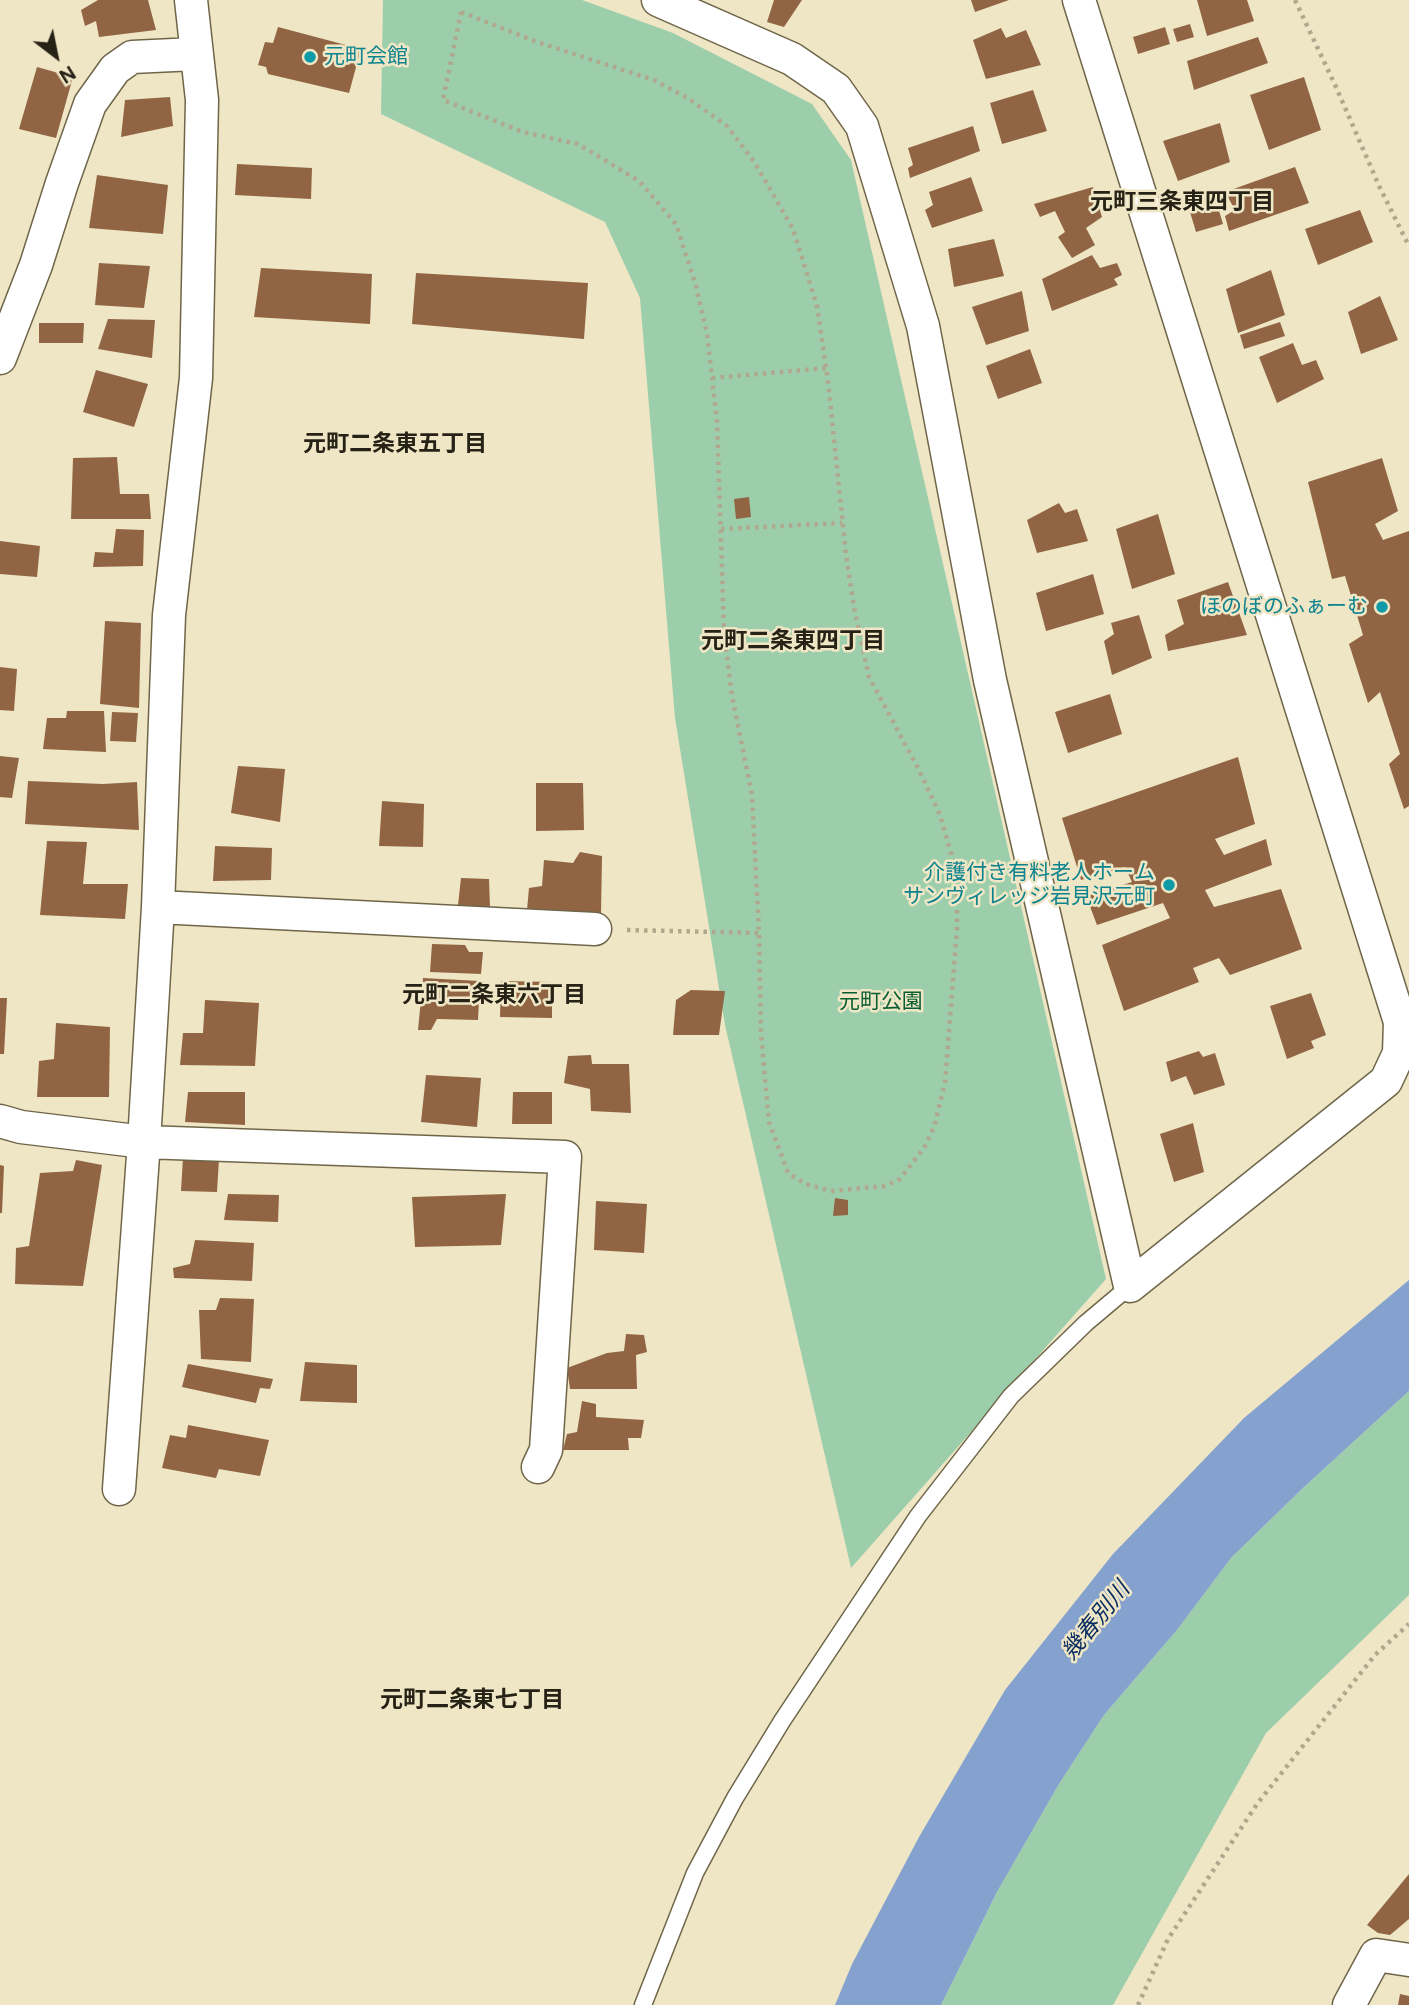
<!DOCTYPE html>
<meta charset="utf-8">
<style>
body{margin:0}
#map{position:relative;width:1409px;height:2005px;overflow:hidden;background:#efe6c5;font-family:Figtree,sans-serif}
canvas{display:block}
.north{position:absolute;left:21px;top:21px;width:70px;height:70px;-webkit-text-stroke:5px #efe6c5;paint-order:stroke;rotate:148deg;font-size:19px;font-weight:700;line-height:28px;text-align:center;color:#262216}
.north::after{content:'';display:block;margin:auto;width:24px;height:32px;background:#262216;clip-path:polygon(50% 0,100% 100%,50% 72%,0 100%)}
</style>
<div id="map">
<canvas width="1409" height="2005"></canvas>
<div class="north">N</div>
</div>
<script>
const g = document.querySelector('canvas').getContext('2d');
g.lineJoin = 'round';
function paint(path, color) {
  g.fillStyle = color;
  g.fill(path, 'evenodd');
}
function toPath(rows) {
  const path = new Path2D();
  for (const r of rows) {
    path.moveTo(r[0], r[1]);
    for (let i = 2; i < r.length; i += 2) path.lineTo(r[i], r[i + 1]);
  }
  return path;
}
function stroke(path, color, width, dash) {
  g.strokeStyle = color;
  g.lineWidth = width;
  g.lineCap = dash ? 'butt' : 'round';
  g.setLineDash(dash || []);
  g.stroke(path);
}
function drawText(font, color, halo, rows, align = 'center') {
  g.font = font + ' Figtree,"Noto Sans JP",sans-serif';
  g.lineWidth = 5;
  g.setLineDash([]);
  g.textBaseline = 'middle';
  g.strokeStyle = halo;
  g.fillStyle = color;
  for (const [text, x, y, turn = 0] of rows) {
    g.save();
    g.translate(x, y);
    g.rotate((+turn || 0) * Math.PI / 180);
    g.textAlign = isNaN(turn) ? turn : align;
    if (halo) g.strokeText(text, 0, 0);
    g.fillText(text, 0, 0);
    g.restore();
  }
}
paint(toPath([
 [383,0,582,0,673,33,812,104,851,160,1106,1279,851,1568,725,1025,675,718,640,298,605,222,381,114],
 [1409,1391,1409,1595,1266,1733,1113,2005,941,2005,997,1892,1059,1784,1104,1715,1177,1630,1231,1558,1303,1488]
]), '#9dceab');
paint(toPath([
 [1409,1280,1409,1391,1303,1488,1231,1558,1177,1630,1104,1715,1059,1784,997,1892,941,2005,835,2005,852,1964,919,1837,1005,1690,1113,1554,1244,1418]
]), '#85a2cf');
paint(toPath([
 [98,0,148,0,156,30,99,37,96,21,85,26,81,10],
 [774,0,802,0,784,27,767,22],
 [971,0,1009,0,975,12],
 [1197,0,1247,0,1254,21,1207,36],
 [1190,24,1194,37,1177,42,1173,29],
 [278,27,361,49,349,93,268,74,266,67,258,65,265,42,273,43],
 [1165,27,1170,44,1138,54,1133,37],
 [1001,28,1006,38,1026,30,1041,65,986,79,973,40],
 [1258,37,1268,63,1194,90,1187,61],
 [37,67,73,77,56,138,19,129],
 [1304,77,1321,130,1269,150,1250,95],
 [1033,90,1047,131,1002,144,990,103],
 [170,97,173,126,121,137,125,100],
 [1220,123,1230,162,1178,181,1163,141],
 [973,126,980,151,910,178,908,168,913,165,908,148],
 [237,164,312,168,311,199,235,195],
 [1295,167,1309,203,1229,231,1225,216,1235,210,1225,192],
 [97,175,168,185,163,234,89,228],
 [971,177,983,211,932,228,925,210,933,205,929,192],
 [1093,187,1102,217,1086,228,1095,245,1072,258,1058,237,1065,232,1055,211,1040,217,1034,204],
 [1214,194,1223,224,1196,232,1187,202],
 [1360,210,1373,242,1318,265,1305,229],
 [994,239,1004,276,954,287,948,249],
 [1092,255,1100,268,1117,263,1122,275,1114,279,1118,285,1052,311,1042,279],
 [99,263,150,266,144,308,95,305],
 [261,268,372,274,370,324,254,317],
 [1271,270,1285,315,1238,333,1226,289],
 [416,273,588,283,584,339,412,324],
 [1022,291,1029,331,986,345,972,307],
 [1380,296,1398,340,1361,354,1348,312],
 [108,319,155,320,152,358,98,349],
 [1280,322,1285,336,1244,349,1240,335],
 [39,323,84,323,83,343,39,343],
 [1293,343,1302,365,1316,360,1324,379,1277,403,1259,357],
 [1030,349,1042,383,998,399,986,366],
 [96,370,148,384,134,427,83,412],
 [117,457,120,494,149,494,151,519,71,519,73,458],
 [1382,458,1398,511,1375,524,1383,540,1409,531,1409,806,1404,809,1389,764,1400,754,1380,692,1368,703,1349,644,1363,635,1345,576,1332,579,1308,482],
 [749,497,751,517,736,519,734,499],
 [1059,503,1065,513,1077,509,1088,541,1037,553,1027,520],
 [1158,514,1175,574,1132,589,1116,529],
 [116,529,144,530,143,566,93,567,95,552,113,553],
 [0,541,40,546,37,577,0,574],
 [1093,574,1104,614,1046,631,1036,593],
 [1228,582,1247,635,1168,651,1165,635,1184,624,1177,600],
 [1139,615,1152,658,1112,675,1104,641,1114,634,1111,623],
 [105,621,141,623,139,708,100,704],
 [0,667,17,669,14,711,0,710],
 [1110,694,1122,734,1068,753,1055,712],
 [67,711,104,711,106,752,43,749,47,718,66,718],
 [112,712,138,713,136,742,110,741],
 [0,756,19,758,12,798,0,797],
 [1238,757,1255,824,1215,839,1224,855,1266,839,1272,865,1205,890,1214,907,1281,889,1302,949,1230,975,1219,958,1193,968,1199,982,1124,1011,1102,945,1170,918,1163,903,1097,925,1086,896,1132,882,1125,867,1081,880,1062,818],
 [238,766,285,769,280,822,231,813],
 [28,781,103,784,137,782,139,830,25,824],
 [536,783,583,783,584,830,536,831],
 [382,801,424,804,423,847,379,846],
 [47,841,87,842,83,884,128,884,125,919,40,915],
 [215,846,272,848,271,880,213,881],
 [580,852,602,856,601,914,527,910,529,888,542,886,544,860,573,863],
 [461,878,489,879,490,907,458,905],
 [432,944,465,945,469,952,483,952,481,974,430,972],
 [423,978,480,981,478,1020,437,1019,431,1030,418,1030],
 [501,981,552,982,552,1018,500,1017],
 [691,990,725,991,719,1035,673,1035,676,1000],
 [1311,993,1326,1035,1311,1041,1314,1048,1287,1059,1270,1006],
 [0,998,7,998,4,1054,0,1054],
 [205,1000,259,1003,255,1066,180,1065,183,1033,203,1033],
 [56,1023,110,1027,109,1097,37,1097,39,1061,54,1059],
 [1199,1051,1203,1057,1215,1053,1225,1085,1194,1095,1186,1076,1171,1082,1166,1062],
 [591,1055,592,1064,629,1064,631,1113,591,1111,590,1089,564,1083,568,1056],
 [426,1075,481,1078,477,1127,421,1122],
 [188,1092,245,1092,245,1125,185,1122],
 [513,1092,552,1092,552,1124,512,1124],
 [1193,1123,1204,1172,1174,1182,1160,1134],
 [183,1157,219,1159,217,1192,181,1191],
 [76,1160,102,1165,83,1286,15,1284,16,1248,29,1246,40,1173,73,1171],
 [0,1165,4,1166,2,1213,0,1213],
 [228,1194,279,1195,278,1222,224,1220],
 [506,1194,501,1245,415,1247,412,1197],
 [835,1198,848,1200,848,1215,833,1216],
 [596,1201,647,1204,644,1253,594,1250],
 [195,1240,254,1243,252,1281,174,1278,173,1268,190,1264],
 [220,1298,254,1299,251,1362,201,1359,199,1310,216,1310],
 [626,1334,644,1335,647,1352,636,1355,637,1389,570,1389,567,1368,607,1353,624,1351],
 [305,1362,357,1365,357,1403,300,1401],
 [188,1364,273,1379,270,1389,260,1388,256,1403,182,1387],
 [582,1401,596,1404,596,1417,644,1420,641,1438,628,1438,629,1450,563,1450,567,1434,577,1432],
 [188,1425,269,1440,260,1476,219,1469,216,1478,162,1468,170,1435,186,1438],
 [1409,1874,1409,1919,1390,1935,1378,1933,1367,1925],
 [1400,1994,1409,1996,1409,2005,1398,2005]
]), '#916544');
const lane = toPath([
 [643,2005,695,1873,735,1798,782,1721,918,1516,1011,1396,1086,1323,1130,1286]
]);
const street = toPath([
 [658,0,792,59,836,89,862,126,923,326,990,680,1130,1286,1386,1081,1399,1053,1400,1022,1079,0],
 [0,358,36,265,62,183,90,104,115,69,132,57,195,54],
 [158,907,595,929],
 [0,1121,21,1127,144,1142,565,1157,546,1450,538,1467],
 [119,1489,144,1142,158,907,169,615,196,378,202,100,191,0],
 [1349,2005,1376,1955,1409,1960]
]);
stroke(lane, '#6f6649', 19);
stroke(street, '#6f6649', 35);
stroke(toPath([
 [1295,0,1336,87,1380,188,1409,246],
 [461,12,537,42,654,80,689,99,727,126,755,163,793,229,817,306,828,381,846,555,855,613,869,677,919,770,940,815,957,874,957,928,945,1083,934,1127,924,1148,900,1179,885,1186,831,1191,806,1184,788,1173,769,1122,761,1034,759,933,752,795,732,696,724,632,717,421,707,334,696,286,676,224,639,181,578,144,523,132,443,100,461,12],
 [712,378,827,368],
 [721,529,842,523],
 [627,930,759,933],
 [1138,2005,1168,1939,1257,1804,1375,1655,1409,1624]
]), '#b0a88e', 4.5, [3.5, 5]);
stroke(lane, '#fff', 16);
stroke(street, '#fff', 32);
for (const [x, y, r, color] of [
 [310,57,7,"#0f9aa8"],
 [1382,607,7,"#0f9aa8"],
 [1169,885,7,"#0f9aa8"]
]) {
  const dot = new Path2D();
  dot.arc(x, y, r, 0, 2 * Math.PI);
  g.fillStyle = color;
  g.fill(dot);
  stroke(dot, '#efe6c5', 2.5);
}
drawText('21px', '#0d838f', '#efe6c5', [
 ["元町会館",324,57,"left"],
 ["ほのぼのふぁーむ",1368,607],
 ["介護付き有料老人ホーム",1155,873],
 ["サンヴィレッジ岩見沢元町",1155,897]
], 'right');
drawText('21px', '#065d31', '#efe6c5', [
 ["元町公園",881,1002]
]);
drawText('bold 23px', '#262216', '#efe6c5', [
 ["元町三条東四丁目",1182,202],
 ["元町二条東五丁目",395,444],
 ["元町二条東四丁目",793,641],
 ["元町二条東六丁目",494,995],
 ["元町二条東七丁目",472,1700]
]);
drawText('italic 23px', '#052a5f', '#efe6c5', [
 ["幾春別川",1096,1621,-51]
]);
</script>
